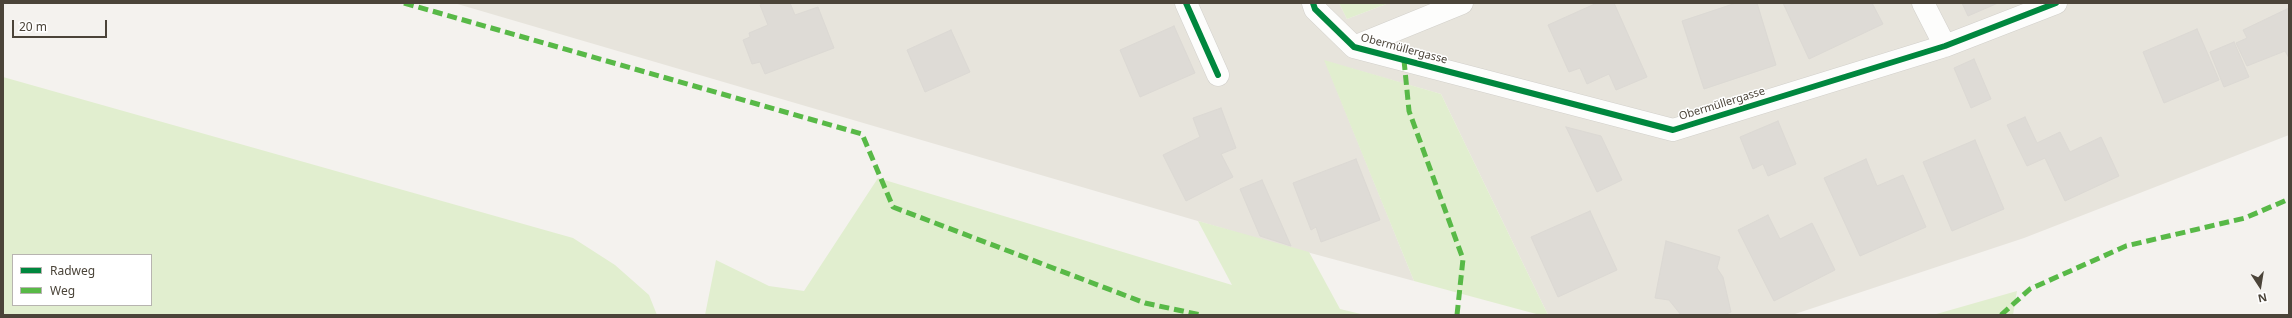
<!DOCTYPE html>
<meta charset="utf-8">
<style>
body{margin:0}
#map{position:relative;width:2292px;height:318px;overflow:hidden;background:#f4f2ee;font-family:"Noto Sans",sans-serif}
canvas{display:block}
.frame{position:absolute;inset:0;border:4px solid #4b4439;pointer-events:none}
.legend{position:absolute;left:12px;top:254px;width:140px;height:52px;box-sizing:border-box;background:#fff;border:1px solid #b7b4b0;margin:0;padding:5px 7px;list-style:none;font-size:12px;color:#4b4439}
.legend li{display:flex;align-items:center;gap:8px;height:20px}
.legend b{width:20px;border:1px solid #b7b4b0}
.north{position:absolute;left:2240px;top:266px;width:40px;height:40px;-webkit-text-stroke:3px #fff;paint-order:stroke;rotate:168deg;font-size:11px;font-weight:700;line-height:16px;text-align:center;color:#4b4439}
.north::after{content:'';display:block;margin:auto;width:14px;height:18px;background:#4b4439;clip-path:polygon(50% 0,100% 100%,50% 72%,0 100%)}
.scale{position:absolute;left:12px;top:20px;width:95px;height:18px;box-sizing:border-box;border:2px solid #4b4439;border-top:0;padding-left:5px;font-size:12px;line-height:14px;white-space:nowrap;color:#4b4439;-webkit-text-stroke:3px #fff;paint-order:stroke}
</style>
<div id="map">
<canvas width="2292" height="318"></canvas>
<div class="frame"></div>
<ul class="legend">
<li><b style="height:5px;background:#00873e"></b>Radweg</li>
<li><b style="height:5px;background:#58b947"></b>Weg</li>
</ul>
<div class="north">N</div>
<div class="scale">20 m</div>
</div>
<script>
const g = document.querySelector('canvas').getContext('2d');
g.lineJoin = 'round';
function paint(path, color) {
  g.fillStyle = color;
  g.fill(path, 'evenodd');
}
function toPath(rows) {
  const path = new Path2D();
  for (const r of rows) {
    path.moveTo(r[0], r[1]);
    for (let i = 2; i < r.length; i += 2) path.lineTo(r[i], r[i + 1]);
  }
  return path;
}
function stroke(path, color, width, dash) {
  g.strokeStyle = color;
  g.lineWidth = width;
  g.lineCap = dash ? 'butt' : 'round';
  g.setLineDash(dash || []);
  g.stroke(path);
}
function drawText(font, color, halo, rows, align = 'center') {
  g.font = font + ' "Noto Sans",sans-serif';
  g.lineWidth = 3;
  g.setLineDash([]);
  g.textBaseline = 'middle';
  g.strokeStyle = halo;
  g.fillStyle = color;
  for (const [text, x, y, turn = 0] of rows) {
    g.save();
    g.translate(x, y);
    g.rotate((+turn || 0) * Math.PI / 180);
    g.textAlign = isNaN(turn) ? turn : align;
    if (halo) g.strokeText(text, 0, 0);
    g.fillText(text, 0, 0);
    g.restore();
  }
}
paint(toPath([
 [454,3,1339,3,1347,19,1389,3,2289,3,2289,135,2024,238,1792,315,1548,315,1441,94,1325,61,1414,281,1266,241]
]), '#e7e4dc');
paint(toPath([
 [1339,3,1389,3,1347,19],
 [1324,60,1441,94,1548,315,1540,315,1414,281],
 [3,77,573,238,615,265,649,295,657,315,3,315],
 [13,255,151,255,151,305,13,305],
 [878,178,1232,285,1198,221,1309,252,1340,309,1365,315,705,315,716,260,769,286,804,291],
 [2017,291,2013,315,1933,315]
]), '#e1eecf');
const building = toPath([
 [765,3,790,3,795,15,818,7,834,48,765,74,760,62,752,64,743,40,750,37,749,33,768,25,760,5,765,3],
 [1597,3,1614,3,1647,77,1616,90,1609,74,1587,84,1580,68,1569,72,1548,25,1597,3],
 [1736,3,1757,3,1776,65,1704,89,1682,21,1736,3],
 [1783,3,1872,3,1883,24,1809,59,1783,3],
 [1962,3,1998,3,1968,16,1962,3],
 [2289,8,2289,58,2285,51,2247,66,2236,43,2247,38,2243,30,2289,8],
 [1174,26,1195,73,1140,97,1120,50,1174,26],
 [2197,29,2219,80,2164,103,2143,52,2197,29],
 [951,30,970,72,925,92,907,50,951,30],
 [2234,42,2249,77,2224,87,2210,52,2234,42],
 [1974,59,1991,99,1971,108,1954,68,1974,59],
 [1221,108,1236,148,1221,154,1233,177,1186,201,1163,155,1200,137,1193,118,1221,108],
 [2025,117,2037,143,2060,132,2070,152,2101,137,2119,176,2065,201,2045,158,2027,166,2007,125,2025,117],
 [1778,121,1796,164,1768,176,1763,164,1753,169,1740,137,1778,121],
 [1566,127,1601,136,1622,180,1597,192,1566,127],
 [1975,140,2004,209,1952,231,1923,162,1975,140],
 [1356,159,1380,220,1321,242,1316,227,1311,230,1293,183,1356,159],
 [1866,159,1877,186,1903,175,1926,227,1860,256,1824,178,1866,159],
 [1262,180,1291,246,1260,236,1240,189,1262,180],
 [1590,211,1617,270,1558,297,1531,237,1590,211],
 [1768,215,1780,239,1812,223,1835,270,1774,301,1738,230,1768,215],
 [1666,241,1720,257,1717,268,1723,277,1731,312,1724,315,1681,315,1669,300,1655,298,1666,241]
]);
paint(building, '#dedbd6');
stroke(building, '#dcd9d4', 1);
const street = toPath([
 [1186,3,1218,75],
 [1313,3,1315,9,1354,47,1673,130,1945,46,2056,3],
 [1923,3,1945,46],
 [1354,47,1462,3]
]);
stroke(street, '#d2d0cb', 23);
stroke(street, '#fdfdfc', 22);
stroke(toPath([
 [404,3,862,134,893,207,1145,303,1201,315],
 [1404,60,1409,111,1463,259,1457,315],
 [2001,315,2030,289,2126,246,2245,218,2289,199]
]), '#58b947', 5, [10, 5]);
stroke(toPath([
 [1186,3,1218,75],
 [1313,3,1315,9,1354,47,1673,130,1945,46,2056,3]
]), '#00873e', 6);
drawText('11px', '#4b4439', '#fff', [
 ["Obermüllergasse",1404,49,15],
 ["Obermüllergasse",1722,104,-17]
]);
</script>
